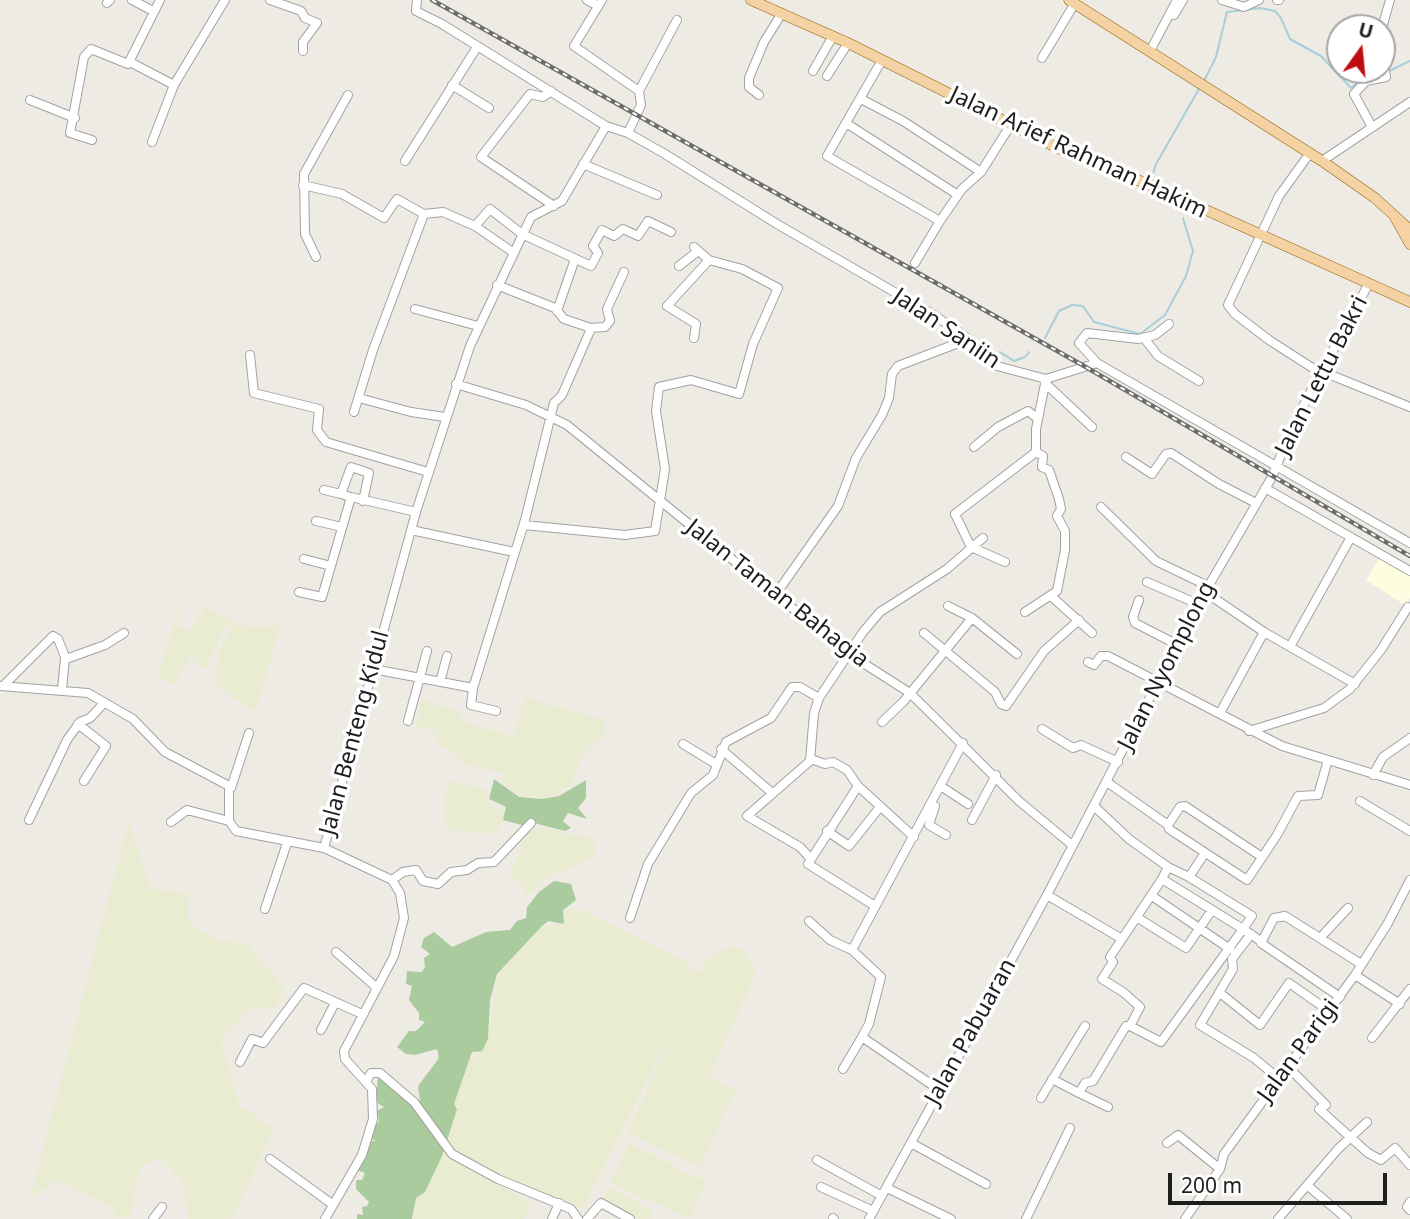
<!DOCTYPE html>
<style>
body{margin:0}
#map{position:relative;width:1410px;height:1219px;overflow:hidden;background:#eeebe5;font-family:"Noto Sans",sans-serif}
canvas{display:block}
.north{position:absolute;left:1326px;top:14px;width:70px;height:70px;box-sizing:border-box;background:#fff;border:2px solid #a5a5a5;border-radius:50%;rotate:15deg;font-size:19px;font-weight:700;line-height:28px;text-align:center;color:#1e1e1e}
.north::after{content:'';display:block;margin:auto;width:24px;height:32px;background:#be0e0f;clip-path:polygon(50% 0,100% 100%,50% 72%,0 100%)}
.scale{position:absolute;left:1168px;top:1173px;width:219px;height:32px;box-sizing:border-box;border:4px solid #1e1e1e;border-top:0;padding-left:9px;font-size:21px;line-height:24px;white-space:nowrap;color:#1e1e1e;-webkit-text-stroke:5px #fff;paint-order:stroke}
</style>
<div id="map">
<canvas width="1410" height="1219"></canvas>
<div class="north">U</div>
<div class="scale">200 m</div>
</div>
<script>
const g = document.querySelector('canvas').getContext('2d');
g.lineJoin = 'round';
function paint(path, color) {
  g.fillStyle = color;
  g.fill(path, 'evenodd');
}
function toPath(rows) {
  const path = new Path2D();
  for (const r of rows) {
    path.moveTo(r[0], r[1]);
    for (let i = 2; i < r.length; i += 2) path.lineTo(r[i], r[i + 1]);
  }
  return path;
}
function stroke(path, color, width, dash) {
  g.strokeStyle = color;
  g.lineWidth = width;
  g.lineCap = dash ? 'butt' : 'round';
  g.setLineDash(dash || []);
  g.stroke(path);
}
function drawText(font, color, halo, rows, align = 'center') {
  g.font = font + ' "Noto Sans",sans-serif';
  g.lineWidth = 7;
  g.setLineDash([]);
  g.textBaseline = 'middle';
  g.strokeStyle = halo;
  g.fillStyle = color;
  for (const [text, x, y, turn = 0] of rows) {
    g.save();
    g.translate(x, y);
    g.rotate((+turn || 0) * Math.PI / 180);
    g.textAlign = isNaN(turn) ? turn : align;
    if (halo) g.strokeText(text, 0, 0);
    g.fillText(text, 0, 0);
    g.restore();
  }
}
paint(toPath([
 [1381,556,1410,574,1410,598,1405,605,1366,580]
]), '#fdfde0');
paint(toPath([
 [183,603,176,626,191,630,205,608,238,622,226,626,205,670,191,657,173,685,159,676,177,611],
 [240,624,249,628,280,625,256,712,214,685,219,650,231,627],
 [524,697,604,720,605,734,584,753,572,784,562,792,542,799,519,795,503,783,502,773,458,762,457,755,438,745,436,732,415,726,422,700,462,712,460,721,513,736],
 [449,780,489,790,486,801,495,808,504,808,504,822,496,834,447,830,444,799],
 [129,819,150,889,189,893,188,921,216,940,247,943,285,990,276,1007,249,1010,221,1040,240,1106,274,1129,232,1219,188,1219,184,1183,158,1158,140,1167,130,1216,113,1219,114,1208,57,1181,30,1198],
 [536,827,593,838,596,856,551,876,528,895,511,875,522,841],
 [578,909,690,963,688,968,700,974,708,957,731,945,747,953,756,974,709,1077,736,1090,700,1167,627,1133,686,1003,583,1209,446,1157,531,1202,524,1219,414,1219,416,1198,469,1060,488,1039,498,972,542,926,564,924,563,910],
 [629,1143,676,1166,680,1174,686,1172,707,1181,689,1219,610,1183],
 [609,1187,652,1210,650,1219,638,1219,602,1199]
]), '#eaecd2');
paint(toPath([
 [494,779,519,797,542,799,559,796,586,780,586,798,578,808,587,819,568,813,563,821,571,828,565,831,527,821,525,826,503,820,506,807,489,799],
 [554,881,571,884,576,900,563,910,564,924,548,921,542,926,497,974,490,1000,488,1039,482,1051,472,1052,454,1104,457,1109,442,1156,425,1192,416,1198,412,1219,357,1219,357,1214,363,1215,362,1207,367,1206,369,1202,356,1189,356,1180,362,1180,365,1173,357,1170,352,1162,368,1149,364,1142,376,1141,367,1137,368,1130,379,1122,377,1111,384,1107,376,1102,378,1074,420,1101,418,1086,439,1058,437,1049,415,1055,406,1054,397,1047,409,1031,416,1031,425,1022,419,1020,419,1013,409,1000,412,986,406,984,407,971,422,972,425,967,424,958,430,954,421,947,424,938,434,932,452,947,486,932,510,930,517,921,526,918,527,907,539,892]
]), '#aacb9d');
stroke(toPath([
 [1389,71,1410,61],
 [1204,81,1216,57,1227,12,1260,8,1275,11,1281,18,1290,39,1321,56,1351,88,1369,73,1383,71],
 [1152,177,1156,164,1199,89],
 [1045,338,1059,311,1072,305,1083,306,1094,322,1140,334,1165,315,1186,276,1193,251,1183,218],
 [1000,352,1014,361,1025,357,1029,352]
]), '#a8ced9', 2);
const minor = toPath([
 [132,0,153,11],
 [270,0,301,11,305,18,317,23,303,42,303,51],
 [417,0,416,11,442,24,606,126],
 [587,0,598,6],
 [602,0,574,46,639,91,641,105,628,133],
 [1222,0,1244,7,1259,0],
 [1277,0,1279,0],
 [107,3,110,0],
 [1174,15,1183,0],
 [1382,28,1390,0],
 [1150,51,1177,0],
 [1042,58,1075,3],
 [882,60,827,156,940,221],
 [130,62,174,85],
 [813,71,833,36],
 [827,76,848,43],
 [452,85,489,108],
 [551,91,543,97,530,94,481,157,554,206],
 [639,91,677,20],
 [759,95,749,87,749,78,764,42,782,13],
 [861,99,903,121,981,172],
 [30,100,75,118],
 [846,123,958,195],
 [1372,127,1354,94,1366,81,1386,77,1382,50],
 [92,140,70,133,84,57,91,49,128,64,160,0],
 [152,142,174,85,225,0],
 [1310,153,1279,196,1228,305,1235,314,1269,340,1311,367,1410,407],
 [405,161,477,47],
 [1322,161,1410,102],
 [583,164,657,195],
 [303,185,342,194,384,218,397,199,424,214,443,212,475,226,514,253],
 [475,226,490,209,522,234,591,266,598,253,593,246,602,230,614,236,623,229,638,236,648,221,671,232],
 [316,257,305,234,304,174,348,95],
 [915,263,940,221,962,189,981,172,1010,126],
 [679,266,698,251],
 [415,309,478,326],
 [557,311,575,259],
 [589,328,605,327,610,321,607,309,624,272],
 [694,338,696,324,667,306,709,260],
 [1144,338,1158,356,1199,381],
 [250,355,254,393,319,409,317,430,326,442,428,472],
 [1097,363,1079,343,1087,333,1138,339,1155,335,1169,324],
 [1045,383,1092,427],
 [456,384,526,405,567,425,849,654,910,693,1019,801,1072,845],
 [359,398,411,412,445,417],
 [354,412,373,350,424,214],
 [974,447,998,427,1028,411,1038,419],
 [1126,457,1152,474,1166,454,1171,453,1219,484,1256,503],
 [1265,488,1410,571],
 [324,490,341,494],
 [351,497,341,494,351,467,369,473,363,501],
 [1101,507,1156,561,1208,586],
 [316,521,342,527],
 [524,525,625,535,655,531,665,469,656,411,659,387,691,380,739,394,753,344,778,288,742,269,709,260,694,247],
 [411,530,514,552],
 [304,559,331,566],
 [1005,562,971,547,955,514,1036,452],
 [1147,582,1198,604],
 [299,592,322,597,351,497,416,512],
 [1205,592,1264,632,1355,684],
 [776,594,838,506,856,458,882,415,889,398,892,374,898,366,969,339],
 [1051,596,1092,633],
 [1139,600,1133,617,1135,623,1176,644],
 [948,606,972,618],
 [1025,612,1057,591,1065,550,1065,531,1057,516,1061,509,1059,499,1049,470,1042,467,1043,456,1036,452,1036,429,1046,379],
 [924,633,995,692,1001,704,1006,706,1044,651,1079,620],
 [1291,645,1351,537],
 [1088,662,1094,665,1101,656,1108,656,1282,746,1410,785],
 [373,669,473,688,525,520,554,403,562,395,590,331,588,327,564,319,555,308,497,285],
 [440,682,447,656],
 [4,685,53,636,58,639,66,659,105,645,124,633],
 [0,686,88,693,133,719,165,752,229,786,229,821,236,831,324,848],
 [473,688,471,705,496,711],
 [62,690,65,658],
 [1220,713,1264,632],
 [408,721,427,651],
 [882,722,903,702,972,618,1017,654],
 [78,724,106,746,84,781],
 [1042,729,1073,748,1081,745,1118,762],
 [1249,731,1324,708,1350,689,1381,650,1408,607],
 [683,744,716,764],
 [721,749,771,792],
 [811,759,825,764,833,762,847,770,858,786,914,837],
 [1373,775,1383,757,1410,738],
 [1107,782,1168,825],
 [858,786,808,864,875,906],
 [942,787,968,804],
 [231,788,249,733],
 [1360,801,1410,831],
 [935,806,929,825,946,835],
 [1094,806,1129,839,1168,867,1162,879],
 [29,820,67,740,80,722,90,718,104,703],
 [972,820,996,775],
 [171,822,187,810,229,821],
 [827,831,849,846,880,807],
 [1262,857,1185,806,1180,807,1168,825,1169,829,1247,880,1277,835,1298,796,1318,795,1328,760],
 [811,859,800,847,747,816,810,761,814,713,819,698],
 [1168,867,1189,877],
 [392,880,403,872,416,870,423,881,438,884,451,872,467,870,478,863,494,862,531,823],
 [1047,895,1122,939,1110,957,1113,962,1102,979,1123,992,1140,1007,1130,1026,1161,1042,1243,929,1262,942],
 [1152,896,1230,949],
 [265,909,287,843],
 [630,918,648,864,691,793,713,775,726,742,771,718,792,687,800,687,819,698,863,632,880,612,947,569,983,538],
 [1138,918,1186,948,1212,910],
 [809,921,830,940,852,950],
 [1251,934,1232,959,1233,969,1200,1025,1254,1058,1279,1079],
 [1320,938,1348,908],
 [1122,939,1162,879,1243,929,1252,916,1189,877,1205,853],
 [336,952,376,987],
 [1355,975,1400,1004],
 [1220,993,1260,1025,1289,983,1329,1011],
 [1340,997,1261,943,1274,918,1285,916,1361,964],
 [321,1030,335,1003],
 [1372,1038,1410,989],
 [240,1062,252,1039,263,1043,304,988,362,1014],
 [1288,1067,1326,1105,1319,1109,1368,1153,1381,1160,1395,1148,1410,1165],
 [843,1069,862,1037],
 [1052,1079,1079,1093,1085,1083,1093,1081,1126,1026,1130,1026],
 [367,1080,371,1073,380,1073,414,1102,452,1154,498,1179,571,1209,578,1219],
 [938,1089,862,1037,869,1024,881,977,852,950,963,743],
 [1079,1093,1108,1107],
 [1041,1098,1085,1026],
 [911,1143,986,1184],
 [1167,1143,1178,1135,1220,1169],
 [270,1159,332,1204],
 [817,1160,882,1196],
 [1308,1186,1347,1219],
 [821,1187,873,1211],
 [887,1188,951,1219],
 [1410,1202,1407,1207,1410,1210],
 [833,1218,834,1219],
 [153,1219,162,1207],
 [325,1219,362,1155,373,1119,372,1089,345,1059,344,1051,394,956,404,918,400,893,392,880,324,848,416,512,470,346,531,217,562,201,606,126,628,133,665,154,777,224,934,315,969,339,997,366,1046,379,1097,363,1410,543],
 [552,1219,559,1203],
 [587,1219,601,1203,630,1219],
 [869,1219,1047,895,1205,592,1272,477,1293,425,1368,285],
 [1026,1219,1070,1128],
 [1185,1219,1220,1169,1224,1154,1355,975,1388,923,1410,880],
 [1278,1219,1338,1149,1367,1122]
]);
const major = toPath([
 [751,0,848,43,1072,155,1153,186,1410,302],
 [1069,0,1322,161,1375,198,1410,230],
 [1395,217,1410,244]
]);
stroke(minor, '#a2a2a2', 10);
stroke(major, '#8e620b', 11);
stroke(minor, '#fff', 8);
stroke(major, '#f5d2a3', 10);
const rail = toPath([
 [432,0,1084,366,1410,556]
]);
stroke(rail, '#6c6c6c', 4.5);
stroke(rail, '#fff', 2, [5]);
drawText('23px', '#1e1e1e', '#fff', [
 ["Jalan Arief Rahman Hakim",1078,153,25],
 ["Jalan Saniin",946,329,34],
 ["Jalan Lettu Bakri",1322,376,-63],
 ["Jalan Taman Bahagia",777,594,38],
 ["Jalan Nyomplong",1167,666,-63],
 ["Jalan Benteng Kidul",355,733,-75],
 ["Jalan Pabuaran",971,1032,-61],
 ["Jalan Parigi",1299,1051,-54]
]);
</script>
